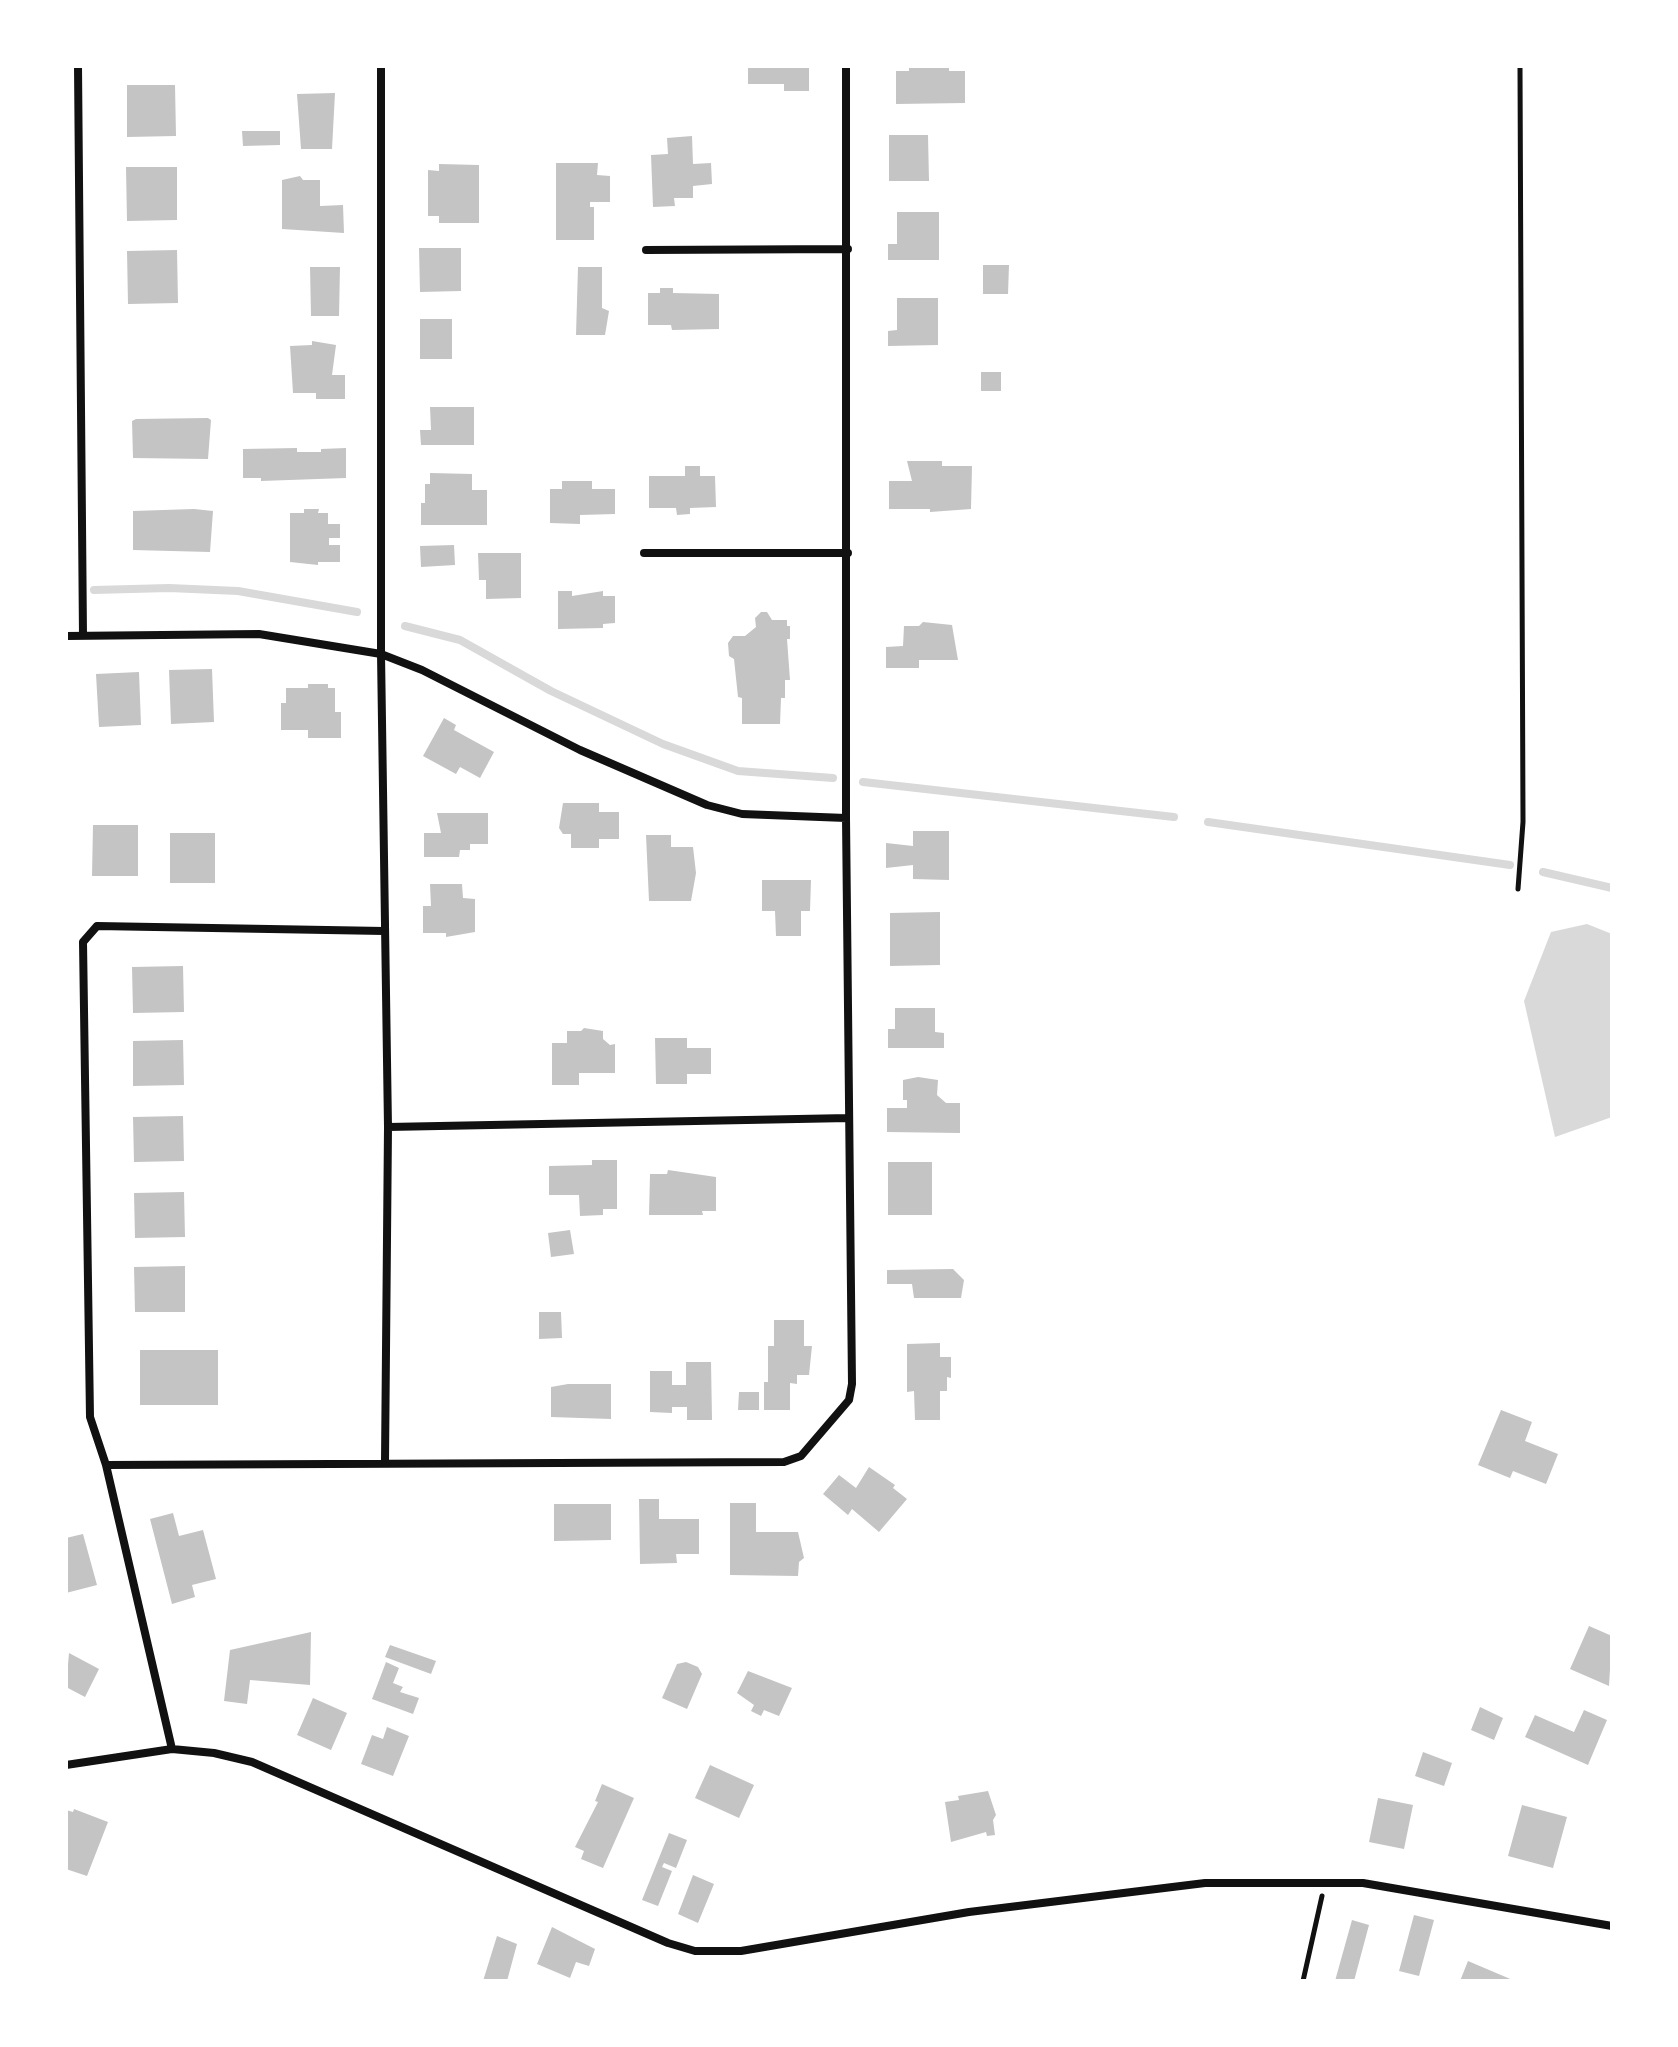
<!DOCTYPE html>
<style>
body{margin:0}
#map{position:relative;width:1678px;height:2047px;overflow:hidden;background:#fff;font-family:"Space Grotesk",sans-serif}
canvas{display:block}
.frame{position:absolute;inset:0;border:68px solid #fff;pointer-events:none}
</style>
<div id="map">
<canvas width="1678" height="2047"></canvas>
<div class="frame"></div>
</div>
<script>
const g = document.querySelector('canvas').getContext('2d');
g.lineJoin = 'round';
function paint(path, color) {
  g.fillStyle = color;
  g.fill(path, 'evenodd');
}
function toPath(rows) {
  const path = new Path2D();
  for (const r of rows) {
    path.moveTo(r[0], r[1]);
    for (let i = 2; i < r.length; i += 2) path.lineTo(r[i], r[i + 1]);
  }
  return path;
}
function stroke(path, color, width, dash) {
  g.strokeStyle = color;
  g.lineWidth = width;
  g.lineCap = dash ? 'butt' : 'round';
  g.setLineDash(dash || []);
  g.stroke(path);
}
paint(toPath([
 [1587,924,1612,934,1612,1117,1555,1137,1524,1001,1551,932]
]), '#d9d9d9');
stroke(toPath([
 [94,590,169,588,238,591,357,612],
 [405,626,460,640,551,691,663,744,738,771,833,778],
 [863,782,1174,817],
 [1208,822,1510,865],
 [1543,872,1612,888]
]), '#d9d9d9', 8);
paint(toPath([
 [748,66,809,66,809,91,784,91,784,84,748,84],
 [909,66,949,66,949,71,965,71,965,103,896,104,896,71,909,71],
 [127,85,175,85,176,136,127,137],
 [335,93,332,149,301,149,297,94],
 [242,131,280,131,280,145,243,146],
 [889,135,928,135,929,181,889,181],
 [692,136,693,164,711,163,712,184,693,186,693,198,674,198,675,206,653,207,651,155,668,154,667,138],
 [556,163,598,163,597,175,610,176,610,202,590,202,590,207,594,207,594,240,556,240],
 [439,164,479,165,479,223,439,223,439,216,428,216,428,170,439,171],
 [126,167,177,167,177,220,127,221],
 [300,176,303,180,320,180,320,206,343,205,344,233,282,229,282,180],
 [897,212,939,212,939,260,888,260,888,244,897,244],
 [419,248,461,248,461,291,420,292],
 [177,250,178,303,128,304,127,251],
 [983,265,1009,265,1008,294,983,294],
 [310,267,340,267,339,316,311,316],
 [578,267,602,267,602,308,609,311,605,335,576,335],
 [660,288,673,288,673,293,719,294,719,329,672,330,671,325,648,325,648,293,660,293],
 [897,298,938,298,938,345,888,346,888,331,897,330],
 [420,319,452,319,452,359,420,359],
 [312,341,336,345,332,375,345,375,345,399,316,399,316,393,293,393,290,346,312,345],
 [981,372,1001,372,1001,391,981,391],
 [430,407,474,407,474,445,421,445,420,430,431,430],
 [208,418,211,420,208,459,133,458,132,421,136,419],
 [297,448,297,452,321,452,321,449,346,448,346,478,261,481,261,478,243,478,243,449],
 [907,461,942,461,942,466,972,466,971,509,930,512,930,509,889,509,889,481,912,481],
 [685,466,700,466,700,476,715,476,716,507,690,508,690,514,677,515,676,508,649,508,649,476,685,476],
 [430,473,472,474,472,490,487,490,487,525,421,525,421,503,425,503,425,484,430,484],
 [562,481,592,481,592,489,615,489,615,514,580,515,580,524,550,523,550,489,562,489],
 [194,509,213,511,210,552,133,550,133,511],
 [304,509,319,509,318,513,328,513,328,524,340,524,340,538,329,538,329,545,340,545,340,562,318,562,318,565,290,562,290,513,304,513],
 [454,545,455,565,421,567,420,546],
 [478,553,521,553,521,598,486,599,486,580,479,580],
 [558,591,572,591,572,596,603,591,603,596,615,596,615,623,603,624,603,628,558,629],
 [761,612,767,612,772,620,787,620,787,626,790,626,790,639,787,639,790,680,785,680,785,698,781,698,780,724,742,724,742,698,738,697,734,659,729,656,728,643,733,636,745,636,756,627,755,618],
 [923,622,952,625,958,660,919,660,919,668,886,668,886,647,903,646,904,626,919,626],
 [212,669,214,722,171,724,169,670],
 [139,672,141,725,99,727,96,674],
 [308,684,328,684,328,688,335,688,335,712,341,712,341,738,308,738,308,730,281,730,281,703,286,703,286,688,308,688],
 [444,718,456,725,454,730,494,752,480,778,460,767,456,774,423,756],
 [563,803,599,803,599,812,619,812,619,839,599,839,599,848,571,848,571,834,563,834,559,828],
 [437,813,488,813,488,844,470,844,470,850,460,850,459,857,424,857,424,833,441,833],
 [93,825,138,825,138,876,92,876],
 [913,831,949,831,949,880,913,879,913,865,886,868,886,843,913,846],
 [170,833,215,833,215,883,170,883],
 [646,835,671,835,671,847,693,847,696,873,691,901,649,901],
 [762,880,811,880,810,911,801,911,801,936,776,936,775,911,762,911],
 [430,884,462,884,463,898,475,899,475,932,446,937,446,933,423,933,423,906,431,906],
 [940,912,940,965,890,966,890,913],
 [183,966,184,1012,133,1013,132,967],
 [895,1008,935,1008,935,1032,944,1033,944,1048,888,1048,888,1029,895,1029],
 [584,1028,603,1031,603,1039,610,1045,615,1044,615,1073,579,1073,579,1085,552,1085,552,1043,567,1043,567,1031,581,1031],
 [655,1038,687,1038,687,1048,711,1048,711,1074,687,1074,687,1084,656,1084],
 [183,1040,184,1085,133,1086,133,1041],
 [918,1077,938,1080,937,1095,946,1103,960,1103,960,1133,887,1132,887,1108,907,1108,907,1100,903,1100,903,1080],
 [183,1116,184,1161,134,1162,133,1117],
 [592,1160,617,1160,617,1209,603,1209,603,1215,580,1216,579,1195,549,1195,549,1166,592,1165],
 [888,1162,932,1162,932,1215,888,1215],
 [668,1170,716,1177,716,1211,702,1211,703,1215,649,1215,650,1174,667,1174],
 [184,1192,185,1237,135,1238,134,1193],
 [570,1230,574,1254,551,1257,548,1233],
 [185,1266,185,1312,135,1312,134,1267],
 [953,1269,964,1280,961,1298,914,1298,912,1284,887,1284,887,1270],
 [539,1312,561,1312,562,1338,539,1339],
 [774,1320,804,1320,804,1346,812,1346,809,1375,797,1375,797,1384,790,1383,790,1410,764,1410,764,1382,768,1382,768,1346,774,1346],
 [940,1343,940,1357,951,1357,951,1378,947,1377,947,1391,940,1391,940,1420,915,1420,914,1391,907,1392,907,1344],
 [140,1350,218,1350,218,1405,140,1405],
 [686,1362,711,1362,712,1420,687,1420,687,1407,672,1407,672,1413,650,1412,650,1371,672,1371,672,1385,686,1385],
 [568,1384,611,1384,611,1419,551,1417,551,1387],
 [739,1392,759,1392,759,1410,738,1410],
 [1501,1410,1532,1422,1525,1441,1558,1454,1546,1484,1513,1471,1510,1478,1478,1465],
 [869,1467,895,1485,893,1488,907,1499,879,1532,852,1509,848,1515,823,1494,839,1475,856,1488],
 [639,1499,659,1499,659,1519,699,1519,699,1554,676,1554,677,1563,640,1564],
 [730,1503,756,1503,756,1532,798,1532,804,1558,799,1562,798,1576,730,1575],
 [554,1504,611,1504,611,1540,554,1541],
 [173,1513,179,1536,203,1530,216,1579,192,1585,195,1597,172,1604,150,1519],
 [83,1534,97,1585,66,1593,66,1538],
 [1589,1626,1612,1636,1609,1686,1570,1669],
 [311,1632,310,1685,250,1680,247,1704,224,1701,230,1650],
 [390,1645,436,1661,431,1674,385,1657],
 [69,1653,99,1669,85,1697,66,1687],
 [386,1662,399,1668,393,1683,403,1687,400,1692,419,1698,413,1714,372,1699],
 [686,1662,698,1667,702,1674,687,1709,662,1698,677,1664],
 [748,1671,792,1688,779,1716,764,1710,761,1716,751,1711,754,1705,737,1693],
 [313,1698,347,1713,331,1750,297,1735],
 [1480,1707,1503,1718,1494,1740,1471,1730],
 [1584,1710,1607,1720,1588,1765,1525,1737,1535,1715,1574,1732],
 [387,1727,409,1736,393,1776,361,1764,372,1735,383,1739],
 [1423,1752,1452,1763,1444,1786,1415,1776],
 [710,1765,754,1785,739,1818,695,1798],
 [602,1784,634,1798,603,1868,581,1859,584,1851,575,1847,598,1802,595,1801],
 [988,1791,996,1815,993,1820,995,1835,987,1836,986,1832,951,1842,945,1802,959,1800,958,1796],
 [1378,1798,1413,1805,1404,1849,1369,1842],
 [1522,1805,1567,1817,1553,1868,1508,1856],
 [74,1809,108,1822,87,1876,66,1869,66,1810,73,1812],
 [669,1833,687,1840,676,1868,664,1863,662,1867,672,1871,658,1906,642,1900],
 [693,1875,714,1884,698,1923,678,1914],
 [1414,1915,1434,1920,1419,1976,1399,1971],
 [1352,1920,1369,1925,1354,1981,1335,1981],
 [552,1927,595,1949,589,1966,576,1962,570,1978,537,1964],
 [497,1936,517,1944,507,1981,483,1981],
 [1468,1961,1515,1981,1460,1981]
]), '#c4c4c4');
stroke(toPath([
 [1518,889,1523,822,1520,66],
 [1303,1981,1322,1896]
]), '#111', 5);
stroke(toPath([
 [78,66,83,636],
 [381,66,381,654,388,1127,385,1461],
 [646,250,848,249],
 [644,553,848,553],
 [66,636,259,634,381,654,422,670,580,750,707,805,742,814,846,818],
 [388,1127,849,1118],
 [106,1465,784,1462,801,1456,849,1400,852,1384,846,818,846,66],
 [172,1749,106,1465,90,1417,83,942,97,926,384,931],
 [66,1765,172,1749,214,1753,252,1762,668,1943,695,1951,741,1951,969,1912,1205,1883,1363,1883,1612,1926]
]), '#111', 8);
</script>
